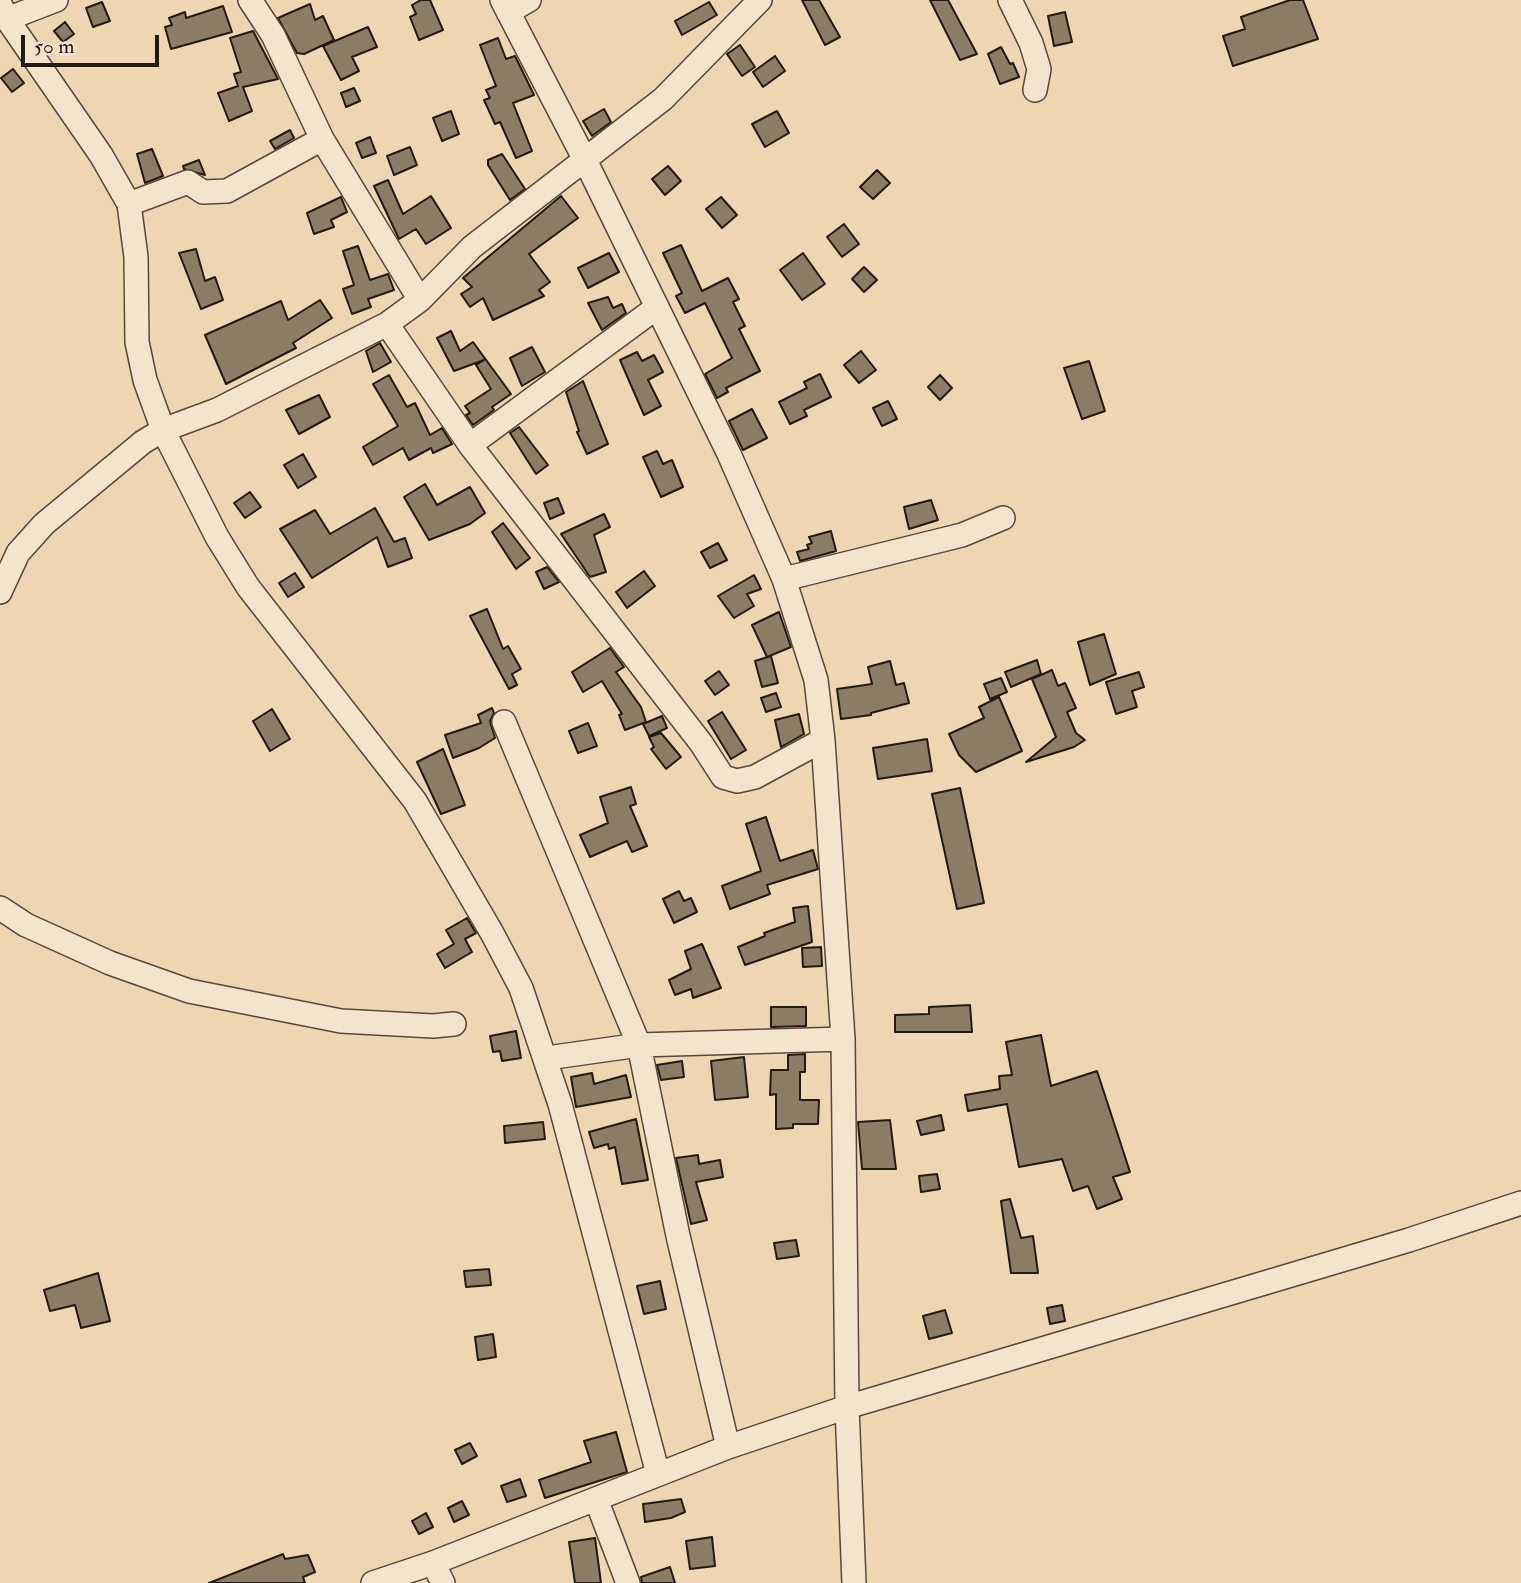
<!DOCTYPE html>
<style>
body{margin:0}
#map{position:relative;width:1521px;height:1583px;overflow:hidden;background:#eed6b3;font-family:"IM FELL Double Pica",serif}
canvas{display:block}
.scale{position:absolute;left:21px;top:35px;width:138px;height:32px;box-sizing:border-box;border:4px solid #231a12;border-top:0;padding-left:9px;font-size:21px;line-height:24px;white-space:nowrap;color:#231a12;-webkit-text-stroke:5px #f4e4ce;paint-order:stroke}
</style>
<div id="map">
<canvas width="1521" height="1583"></canvas>
<div class="scale">50 m</div>
</div>
<script>
const g = document.querySelector('canvas').getContext('2d');
g.lineJoin = 'round';
function paint(path, color) {
  g.fillStyle = color;
  g.fill(path, 'evenodd');
}
function toPath(rows) {
  const path = new Path2D();
  for (const r of rows) {
    path.moveTo(r[0], r[1]);
    for (let i = 2; i < r.length; i += 2) path.lineTo(r[i], r[i + 1]);
  }
  return path;
}
function stroke(path, color, width, dash) {
  g.strokeStyle = color;
  g.lineWidth = width;
  g.lineCap = dash ? 'butt' : 'round';
  g.setLineDash(dash || []);
  g.stroke(path);
}
const building = toPath([
 [421,0,430,0,443,30,419,40,410,17,416,14,412,5,421,0],
 [802,0,819,0,840,37,825,45,802,0],
 [930,0,948,0,977,54,960,60,930,0],
 [1290,0,1303,0,1318,39,1233,66,1223,36,1245,29,1241,17,1290,0],
 [102,2,110,21,93,27,86,8,102,2],
 [709,2,717,15,682,35,675,21,709,2],
 [310,4,315,20,323,16,334,40,304,54,297,53,278,18,310,4],
 [223,6,232,32,171,49,165,27,172,25,169,18,185,12,186,18,223,6],
 [1065,12,1072,42,1054,46,1048,16,1065,12],
 [65,22,74,34,63,42,54,31,65,22],
 [368,27,377,47,352,57,359,71,341,80,323,46,368,27],
 [253,31,278,79,243,87,252,111,229,121,218,93,238,86,234,74,241,72,230,38,253,31],
 [498,38,506,59,515,56,534,95,513,103,532,151,516,158,500,122,495,124,484,100,490,98,486,90,496,86,480,45,498,38],
 [740,45,755,67,742,76,727,54,740,45],
 [1001,47,1010,64,1013,63,1019,77,1000,84,988,54,1001,47],
 [775,56,785,71,763,87,753,72,775,56],
 [13,69,24,83,12,92,1,78,13,69],
 [354,88,360,101,346,107,341,93,354,88],
 [604,109,611,122,592,136,583,121,604,109],
 [451,111,459,134,442,141,433,118,451,111],
 [777,111,789,133,765,147,752,124,777,111],
 [290,130,294,138,275,149,270,141,290,130],
 [370,137,376,153,362,158,356,143,370,137],
 [410,147,417,165,394,175,387,156,410,147],
 [152,149,163,176,145,183,137,154,152,149],
 [502,154,525,189,510,200,488,165,488,160,502,154],
 [199,160,205,175,184,169,183,166,199,160],
 [668,166,681,181,665,195,652,179,668,166],
 [877,170,890,183,873,199,860,187,877,170],
 [388,180,403,214,431,196,451,228,426,244,416,229,399,239,374,186,388,180],
 [561,196,578,218,529,254,550,282,539,290,544,296,493,320,483,298,470,307,461,294,472,287,463,278,561,196],
 [341,197,347,212,331,220,334,227,314,234,307,213,341,197],
 [721,197,737,215,722,228,706,209,721,197],
 [844,224,859,244,842,257,827,237,844,224],
 [681,245,702,291,728,278,739,299,733,302,745,326,739,329,760,371,726,388,728,392,717,398,705,374,732,358,705,303,685,313,676,296,682,293,663,253,681,245],
 [358,246,370,280,388,274,394,290,368,299,371,307,352,314,343,289,354,285,343,251,358,246],
 [196,249,205,281,215,277,223,300,201,309,179,253,196,249],
 [609,253,619,272,588,288,578,268,609,253],
 [803,253,825,284,802,300,780,270,803,253],
 [864,267,877,280,864,292,852,279,864,267],
 [608,297,613,308,622,304,626,313,602,330,588,303,608,297],
 [320,300,332,318,293,343,296,348,226,384,205,335,281,301,288,320,320,300],
 [451,331,460,351,473,342,511,394,492,407,494,410,473,425,466,415,470,413,465,406,491,389,476,365,484,360,454,371,437,338,451,331],
 [380,343,391,362,373,372,366,351,380,343],
 [532,347,545,372,522,386,510,358,532,347],
 [861,351,876,370,859,383,844,365,861,351],
 [637,352,642,361,654,355,663,372,648,380,661,406,644,415,620,360,637,352],
 [1089,361,1105,411,1082,419,1064,368,1089,361],
 [820,374,831,397,804,410,807,416,790,424,779,402,807,388,804,382,820,374],
 [389,375,407,407,415,403,430,435,442,428,452,444,433,453,431,448,409,460,403,448,373,465,363,447,398,426,373,384,389,375],
 [940,375,952,388,940,400,928,387,940,375],
 [583,381,608,444,587,454,577,432,579,431,566,392,583,381],
 [319,395,330,417,299,434,286,410,319,395],
 [888,401,897,419,882,426,873,408,888,401],
 [752,409,767,438,743,450,729,421,752,409],
 [519,427,548,465,536,474,510,433,519,427],
 [657,451,663,464,672,460,683,487,661,497,643,457,657,451],
 [303,454,316,477,298,488,284,465,303,454],
 [425,484,437,505,470,487,485,513,470,524,429,540,404,497,425,484],
 [250,492,261,507,245,518,234,503,250,492],
 [558,498,564,513,550,519,544,503,558,498],
 [931,500,938,520,909,529,904,507,931,500],
 [375,508,394,542,405,538,412,558,388,567,377,537,312,578,280,529,315,510,330,534,375,508],
 [604,514,610,527,594,535,606,572,590,577,561,534,604,514],
 [503,523,530,558,516,569,492,532,503,523],
 [831,531,836,551,800,561,797,552,809,549,807,545,812,543,809,537,831,531],
 [718,543,727,560,710,568,701,552,718,543],
 [547,567,559,582,544,589,536,572,547,567],
 [644,571,655,586,627,608,616,592,644,571],
 [295,573,304,587,288,597,279,583,295,573],
 [754,575,761,589,747,594,754,606,734,618,718,596,754,575],
 [487,609,503,649,508,646,521,669,512,674,517,685,509,689,470,616,487,609],
 [779,612,791,647,767,657,752,625,779,612],
 [1104,634,1116,674,1090,685,1078,642,1104,634],
 [610,648,624,667,616,672,641,707,646,722,625,730,619,715,622,714,602,681,583,692,572,672,610,648],
 [771,656,778,683,762,687,755,661,771,656],
 [1037,660,1041,674,1011,687,1005,672,1037,660],
 [890,661,896,685,904,683,909,703,871,713,871,715,841,719,837,689,872,684,868,667,890,661],
 [1052,670,1058,686,1065,683,1076,708,1067,712,1076,733,1085,740,1074,747,1026,762,1056,737,1032,679,1052,670],
 [719,671,729,685,715,695,705,681,719,671],
 [1139,672,1144,687,1132,691,1137,707,1116,714,1106,682,1139,672],
 [1001,678,1007,692,990,699,984,684,1001,678],
 [776,693,781,707,766,712,761,698,776,693],
 [999,697,1022,751,976,772,959,755,949,734,984,718,979,707,999,697],
 [492,708,494,713,490,721,495,738,479,748,453,758,445,735,481,723,478,715,492,708],
 [272,709,290,739,270,751,253,721,272,709],
 [722,712,746,750,731,759,708,721,722,712],
 [799,714,804,734,781,747,775,720,799,714],
 [662,716,667,728,649,736,643,724,662,716],
 [588,723,597,746,578,753,569,731,588,723],
 [661,733,681,757,666,769,651,749,654,747,649,737,661,733],
 [927,739,932,771,878,779,873,748,927,739],
 [443,749,465,805,441,814,417,762,443,749],
 [631,787,636,804,630,806,647,846,632,852,627,841,590,857,580,835,608,823,600,797,631,787],
 [960,788,984,903,957,909,932,794,960,788],
 [766,817,780,861,813,850,818,869,767,885,770,894,730,909,722,886,761,871,746,824,766,817],
 [679,891,684,901,691,898,697,912,674,923,663,899,679,891],
 [808,906,812,942,745,965,738,947,765,936,764,933,795,922,793,908,808,906],
 [467,918,476,933,465,939,472,952,445,968,437,954,454,944,446,930,467,918],
 [702,944,721,988,693,998,691,989,675,995,669,980,691,969,685,951,702,944],
 [821,947,822,966,803,967,802,948,821,947],
 [970,1005,972,1032,895,1032,895,1015,929,1014,929,1007,970,1005],
 [771,1007,806,1007,806,1026,771,1027,771,1007],
 [516,1031,521,1058,502,1061,500,1051,493,1052,490,1036,516,1031],
 [1041,1035,1051,1086,1097,1071,1130,1172,1113,1177,1122,1199,1097,1209,1088,1186,1073,1191,1062,1159,1019,1167,1007,1104,968,1111,965,1095,1000,1089,999,1076,1012,1075,1006,1042,1041,1035],
 [805,1054,805,1072,800,1072,800,1100,819,1100,818,1124,793,1124,793,1128,776,1129,776,1094,770,1095,771,1070,788,1070,788,1055,805,1054],
 [744,1057,748,1097,715,1100,711,1061,744,1057],
 [682,1061,684,1077,661,1080,657,1065,682,1061],
 [592,1073,594,1084,626,1075,631,1097,576,1107,571,1077,592,1073],
 [941,1115,944,1130,921,1135,917,1121,941,1115],
 [636,1119,648,1180,622,1184,615,1147,609,1149,608,1144,594,1148,589,1132,636,1119],
 [890,1120,896,1169,862,1169,858,1122,890,1120],
 [543,1122,545,1139,505,1143,504,1126,543,1122],
 [698,1155,699,1164,720,1160,723,1177,696,1182,707,1220,691,1224,676,1158,698,1155],
 [937,1174,940,1189,921,1192,919,1176,937,1174],
 [1010,1199,1021,1238,1033,1236,1038,1273,1011,1273,1001,1201,1010,1199],
 [796,1240,799,1256,777,1259,774,1243,796,1240],
 [489,1269,491,1285,466,1287,464,1271,489,1269],
 [98,1273,110,1321,81,1328,75,1305,50,1311,44,1290,98,1273],
 [660,1281,666,1309,644,1314,637,1286,660,1281],
 [1062,1305,1065,1321,1050,1324,1047,1308,1062,1305],
 [945,1310,952,1333,929,1339,923,1316,945,1310],
 [493,1334,496,1357,478,1360,475,1337,493,1334],
 [616,1432,627,1472,545,1498,539,1480,591,1462,584,1441,616,1432],
 [470,1443,477,1456,462,1464,455,1450,470,1443],
 [520,1479,526,1496,507,1502,501,1486,520,1479],
 [681,1499,685,1512,671,1518,645,1522,643,1504,681,1499],
 [462,1501,469,1515,454,1522,448,1508,462,1501],
 [426,1513,433,1527,419,1534,412,1521,426,1513],
 [712,1537,715,1566,690,1569,686,1541,712,1537],
 [595,1538,601,1583,575,1583,569,1542,595,1538],
 [283,1554,285,1559,308,1555,315,1572,303,1577,305,1583,209,1583,283,1554],
 [670,1567,675,1583,642,1583,641,1577,670,1567]
]);
paint(building, '#8d7c66');
stroke(building, '#231a12', 2);
const minor = toPath([
 [250,0,273,35,322,139,420,300],
 [502,0,585,160,729,454,784,579,816,680,823,740,843,1039,847,1407,854,1583],
 [1010,0,1031,43,1039,69,1035,90],
 [0,4,7,19,101,155,129,204,136,257,137,342,145,380,163,430,217,537,248,587,415,801,492,933,521,988,560,1104,658,1474],
 [508,12,529,0],
 [7,19,56,0],
 [129,204,188,182,203,192,227,191,322,139],
 [387,324,470,445,701,743,723,777,737,781,755,777,823,740],
 [470,445,656,308],
 [784,579,962,535,1003,518],
 [0,592,18,553,44,524,143,442,163,430,217,410,387,324,420,300,472,247,663,99,760,0],
 [504,722,639,1045,678,1236,728,1447,847,1407,1409,1240,1521,1203],
 [0,908,26,925,110,963,189,991,341,1021,433,1026,454,1024],
 [547,1058,639,1045,843,1039],
 [596,1499,628,1583],
 [433,1563,443,1583],
 [373,1583,433,1563,728,1447]
]);
stroke(minor, '#56493a', 26);
stroke(minor, '#f4e4ce', 23);
</script>
